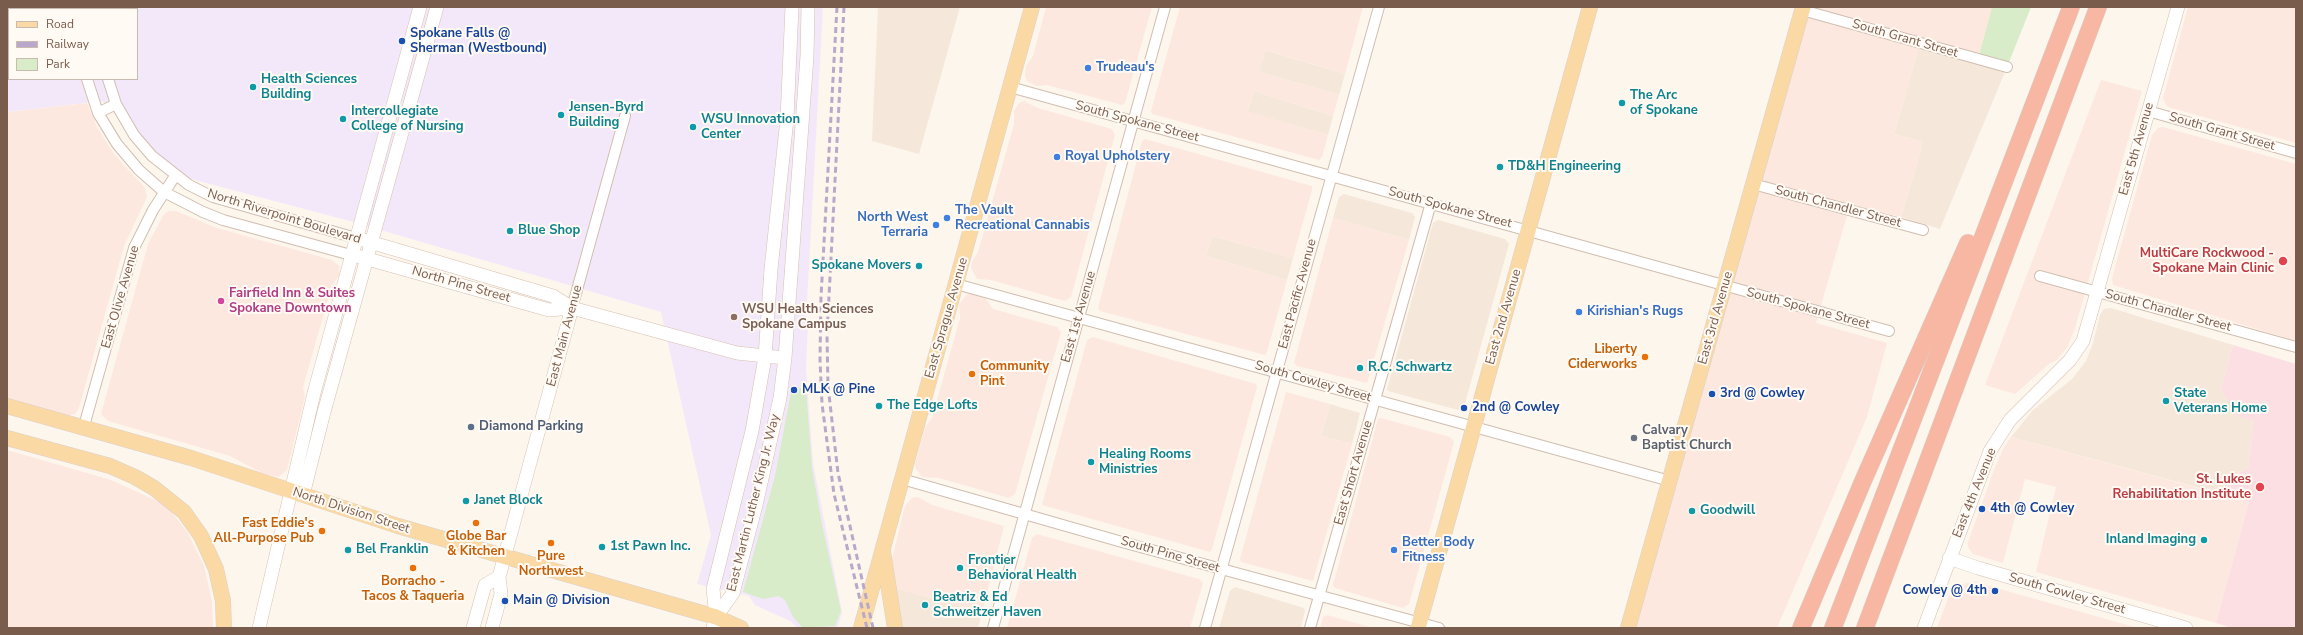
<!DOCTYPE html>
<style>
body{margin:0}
#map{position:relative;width:2303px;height:635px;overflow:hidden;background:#fdf6ec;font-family:"Nunito Sans",sans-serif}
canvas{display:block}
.frame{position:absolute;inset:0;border:8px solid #7a5c4d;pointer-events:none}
.legend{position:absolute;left:8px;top:8px;width:130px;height:72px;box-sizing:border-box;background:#fffaf3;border:1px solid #cabbb1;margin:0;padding:5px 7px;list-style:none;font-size:12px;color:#7a5c4d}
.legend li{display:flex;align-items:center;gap:8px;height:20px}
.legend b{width:20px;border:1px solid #cabbb1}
</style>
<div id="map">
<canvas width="2303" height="635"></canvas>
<div class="frame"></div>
<ul class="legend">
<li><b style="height:5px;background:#fbd9a5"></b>Road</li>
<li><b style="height:5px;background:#b9a8c9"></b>Railway</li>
<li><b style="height:11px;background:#d8ecc9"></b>Park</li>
</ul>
</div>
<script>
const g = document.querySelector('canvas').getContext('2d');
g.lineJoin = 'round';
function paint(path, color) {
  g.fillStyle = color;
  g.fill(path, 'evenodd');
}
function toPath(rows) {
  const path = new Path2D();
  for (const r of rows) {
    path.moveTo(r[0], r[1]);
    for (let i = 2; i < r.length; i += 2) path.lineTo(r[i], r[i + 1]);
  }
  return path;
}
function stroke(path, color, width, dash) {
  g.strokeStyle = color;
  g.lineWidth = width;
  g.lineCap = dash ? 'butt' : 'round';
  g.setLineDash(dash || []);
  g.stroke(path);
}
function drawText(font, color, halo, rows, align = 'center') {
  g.font = font + ' "Nunito Sans",sans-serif';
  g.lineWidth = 4;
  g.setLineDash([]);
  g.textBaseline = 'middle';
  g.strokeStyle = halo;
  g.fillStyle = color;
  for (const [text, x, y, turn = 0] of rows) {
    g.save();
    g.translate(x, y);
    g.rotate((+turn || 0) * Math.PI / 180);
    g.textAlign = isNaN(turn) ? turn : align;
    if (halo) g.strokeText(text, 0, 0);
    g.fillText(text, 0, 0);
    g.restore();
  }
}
paint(toPath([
 [878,7,960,7,919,154,872,141],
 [1920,43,2007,67,1940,229,1901,217,1923,142,1894,134],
 [1265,50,1345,74,1339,95,1259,72],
 [1254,91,1333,116,1328,135,1247,112],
 [1344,194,1412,213,1415,217,1409,240,1333,218,1339,197],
 [1438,220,1505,239,1509,244,1464,407,1458,410,1388,391,1387,389,1433,223],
 [1212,236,1293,258,1287,280,1206,256],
 [2111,308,2233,345,2221,389,2254,421,2248,468,2226,480,2222,494,2011,437,2033,410,2072,379,2086,361,2093,343,2100,315,2104,309],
 [1330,404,1360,413,1352,444,1321,436],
 [892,587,982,612,978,628,898,628],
 [1235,587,1304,608,1305,611,1301,628,1219,628,1230,591]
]), '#f5e8da');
paint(toPath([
 [1046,7,1152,7,1125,103,1122,105,1047,85,1037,86,1028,82,1025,76,1026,66,1033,56],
 [1180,7,1363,7,1345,74,1266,50,1259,72,1339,95,1333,116,1254,91,1247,111,1328,135,1322,157,1319,160,1152,114,1151,111],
 [1803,7,1992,7,1978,59,1920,43,1894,134,1923,142,1901,217,1850,205,1816,323,1887,343,1867,417,1777,628,1628,628],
 [2188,7,2296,7,2296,143,2168,107,2165,103,2163,98],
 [2101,80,2142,91,2075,328,2068,346,2057,360,2050,363,2015,394,1985,385],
 [1024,101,1038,108,1112,129,1115,135,1071,297,1065,301,991,280,977,279,971,268,972,262,978,252,1014,124,1014,111,1019,103],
 [87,103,97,127,114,154,145,188,147,197,124,246,79,408,75,414,67,416,7,400,7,112],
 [2163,127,2296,164,2296,341,2113,285,2112,278,2152,135,2158,128],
 [1145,139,1312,186,1312,190,1293,258,1212,236,1206,256,1287,280,1267,352,1265,355,1100,311,1098,308,1142,141],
 [176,211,217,228,332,260,339,266,340,275,332,285,303,387,305,397,287,470,278,477,262,473,230,456,108,421,101,414,148,244,164,214,169,211],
 [1333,218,1409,240,1367,383,1297,366,1294,363],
 [972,293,985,298,993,309,1057,327,1061,332,1015,494,1009,498,939,478,922,477,916,469,915,464,925,427,932,418,960,318,959,305,966,295],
 [1093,337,1256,384,1257,387,1212,549,1210,552,1042,505,1087,340],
 [1286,392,1330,404,1321,436,1352,444,1313,581,1241,562,1240,559],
 [1381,418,1450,437,1454,442,1409,604,1403,608,1335,588,1333,585,1378,419],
 [2011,437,2249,502,2216,623,2036,572,2056,487,2025,479,2003,563,1973,554,1968,547,1968,542,1994,470,2003,449],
 [7,450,111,480,166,505,188,533,204,566,212,601,213,628,7,628],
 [918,497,932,505,1004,526,982,612,892,587,888,575,905,506,912,498],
 [1037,534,1199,579,1203,583,1190,628,1007,628,1032,538],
 [1975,582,2138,628,1937,628,1949,596,1953,590,1967,583],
 [1327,615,1374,628,1320,628,1323,617]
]), '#fde8e0');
paint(toPath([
 [7,7,823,7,806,321,808,322,806,369,813,463,842,612,838,626,836,628,798,628,790,621,755,605,749,596,697,584,711,535,661,312,350,221,180,176,102,101,7,112],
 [9,9,137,9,137,79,9,79]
]), '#f3e8fa');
paint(toPath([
 [2233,345,2296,364,2296,628,2232,628,2216,623,2249,502,2222,494,2226,480,2248,468,2254,421,2237,416,2221,389]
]), '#fbdfe3');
paint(toPath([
 [1992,7,2031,7,2007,67,1978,59],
 [792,387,806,388,812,468,822,524,841,611,835,626,803,628,793,617,785,600,779,596,763,599,743,592,775,476]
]), '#d8ecc9');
const street = toPath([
 [78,7,78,9],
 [97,7,97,9],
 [1802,10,2007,67],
 [87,79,98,113,117,144,139,170,164,192,203,212,223,220,351,255],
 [108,79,116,104,134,135,152,156,189,185,213,197,356,238],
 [1010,87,1889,331],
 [2148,111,2296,153],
 [98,113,116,104],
 [1753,184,1923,230],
 [2040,276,2296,347],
 [956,284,1670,481],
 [572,308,625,116],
 [84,426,134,248,153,210,175,176],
 [902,479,1122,542,1439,628],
 [993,628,1165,7],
 [1205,628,1379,7],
 [1310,628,1431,203]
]);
const secondary = toPath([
 [363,240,553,296,572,308,737,353,785,358],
 [357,256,549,310,572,308],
 [303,495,324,412,437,7],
 [1949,558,1978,568,2186,628],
 [716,617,713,589,752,431,765,357,771,269,787,119,792,7],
 [259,628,314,393,420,7],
 [473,628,485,585,499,577],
 [492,628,501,594,499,577,572,308],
 [713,628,716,617,733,593,756,505,780,398,785,358,807,56,808,7],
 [1924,628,1990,451,2010,420,2070,360,2083,341,2178,7]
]);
const primary = toPath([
 [7,406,191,458,398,526,716,617,741,628],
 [7,438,110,466,135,477,154,488,184,512,201,536,216,569,223,601,224,628],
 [883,552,895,628],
 [861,628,1032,7],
 [1418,628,1590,7],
 [1628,628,1803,7]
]);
const highway = toPath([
 [1801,628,1863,481,1968,243],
 [1833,628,2071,7],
 [1865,628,2098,7]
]);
stroke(street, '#d1beb0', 12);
stroke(secondary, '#d6c0b0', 14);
stroke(primary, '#dad1cd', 16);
stroke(highway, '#dad1cd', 18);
stroke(street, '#fff', 10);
stroke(secondary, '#fff', 13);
stroke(primary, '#fbd9a5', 15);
stroke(highway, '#f7b7a3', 17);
stroke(toPath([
 [837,7,821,297,820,360,822,404,834,494,867,628],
 [844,7,827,335,828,386,838,473,873,628]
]), '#b9a8c9', 3, [6, 4]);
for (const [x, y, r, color] of [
 [402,41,4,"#1a4fb4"],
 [1088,68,4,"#3f7fe0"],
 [253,87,4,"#0f9aa8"],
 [1622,103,4,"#0f9aa8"],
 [561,115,4,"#0f9aa8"],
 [343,119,4,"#0f9aa8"],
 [693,127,4,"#0f9aa8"],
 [1057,157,4,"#3f7fe0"],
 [1500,167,4,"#0f9aa8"],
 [947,218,4,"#3f7fe0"],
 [936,225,4,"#3f7fe0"],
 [510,231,4,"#0f9aa8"],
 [2283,261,5,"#e0444e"],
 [919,266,4,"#0f9aa8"],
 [221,301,4,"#d1479c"],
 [1579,312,4,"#3f7fe0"],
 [734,317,4,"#8d6e63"],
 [1645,357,4,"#e8710a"],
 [1360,368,4,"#0f9aa8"],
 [972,374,4,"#e8710a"],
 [794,390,4,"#1a4fb4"],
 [1712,394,4,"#1a4fb4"],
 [2166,401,4,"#0f9aa8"],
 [879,406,4,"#0f9aa8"],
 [1464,408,4,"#1a4fb4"],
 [471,427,4,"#5c6f8a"],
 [1634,438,4,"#6b7280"],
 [1091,462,4,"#0f9aa8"],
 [2260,487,5,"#e0444e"],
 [466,501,4,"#0f9aa8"],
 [1982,509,4,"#1a4fb4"],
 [1692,511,4,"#0f9aa8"],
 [476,523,4,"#e8710a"],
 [322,531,4,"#e8710a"],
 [2204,540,4,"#0f9aa8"],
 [551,543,4,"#e8710a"],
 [602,547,4,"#0f9aa8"],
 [348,550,4,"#0f9aa8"],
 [1394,550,4,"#3f7fe0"],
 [413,568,4,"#e8710a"],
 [960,568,4,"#0f9aa8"],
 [1995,591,4,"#1a4fb4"],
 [505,601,4,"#1a4fb4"],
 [925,605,4,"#0f9aa8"]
]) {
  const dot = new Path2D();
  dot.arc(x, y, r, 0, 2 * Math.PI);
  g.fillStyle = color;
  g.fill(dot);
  stroke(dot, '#fffaf3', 1.5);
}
drawText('bold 13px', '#164399', '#fffaf3', [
 ["Spokane Falls @",410,34],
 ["Sherman (Westbound)",410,49],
 ["MLK @ Pine",802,390],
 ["3rd @ Cowley",1720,394],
 ["2nd @ Cowley",1472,408],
 ["4th @ Cowley",1990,509],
 ["Cowley @ 4th",1987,591,"right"],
 ["Main @ Division",513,601]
], 'left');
drawText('13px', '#7a5c4d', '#fffaf3', [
 ["South Grant Street",1905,39,16],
 ["South Spokane Street",1137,122,15],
 ["South Grant Street",2222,132,16],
 ["East 5th Avenue",2137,149,-74],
 ["South Chandler Street",1838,207,15],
 ["South Spokane Street",1450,208,15],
 ["North Riverpoint Boulevard",284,217,17],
 ["North Pine Street",461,285,16],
 ["East Pacific Avenue",1298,294,-75],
 ["East Olive Avenue",121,297,-74],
 ["South Spokane Street",1808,309,15],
 ["South Chandler Street",2168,311,15],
 ["East 1st Avenue",1079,317,-74],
 ["East 2nd Avenue",1504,317,-74],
 ["East Sprague Avenue",947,318,-74],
 ["East 3rd Avenue",1716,318,-74],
 ["East Main Avenue",565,336,-75],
 ["South Cowley Street",1313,382,16],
 ["East Short Avenue",1354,473,-74],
 ["East 4th Avenue",1975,493,-68],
 ["East Martin Luther King Jr. Way",754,503,-76],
 ["North Division Street",351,511,18],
 ["South Pine Street",1170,555,16],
 ["South Cowley Street",2067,594,16]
]);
drawText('bold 13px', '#366cbe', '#fffaf3', [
 ["Trudeau's",1096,68],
 ["Royal Upholstery",1065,157],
 ["The Vault",955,211],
 ["Recreational Cannabis",955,226],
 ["North West",928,218,"right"],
 ["Terraria",928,233,"right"],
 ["Kirishian's Rugs",1587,312],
 ["Better Body",1402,543],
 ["Fitness",1402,558]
], 'left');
drawText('bold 13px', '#0d838f', '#fffaf3', [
 ["Health Sciences",261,80],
 ["Building",261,95],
 ["The Arc",1630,96],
 ["of Spokane",1630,111],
 ["Jensen-Byrd",569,108],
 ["Building",569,123],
 ["Intercollegiate",351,112],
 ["College of Nursing",351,127],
 ["WSU Innovation",701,120],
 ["Center",701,135],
 ["TD&H Engineering",1508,167],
 ["Blue Shop",518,231],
 ["Spokane Movers",911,266,"right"],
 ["R.C. Schwartz",1368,368],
 ["State",2174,394],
 ["Veterans Home",2174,409],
 ["The Edge Lofts",887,406],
 ["Healing Rooms",1099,455],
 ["Ministries",1099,470],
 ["Janet Block",474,501],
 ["Goodwill",1700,511],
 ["Inland Imaging",2196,540,"right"],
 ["1st Pawn Inc.",610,547],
 ["Bel Franklin",356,550],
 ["Frontier",968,561],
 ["Behavioral Health",968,576],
 ["Beatriz & Ed",933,598],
 ["Schweitzer Haven",933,613]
], 'left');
drawText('bold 13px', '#be3a42', '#fffaf3', [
 ["MultiCare Rockwood -",2274,254],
 ["Spokane Main Clinic",2274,269],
 ["St. Lukes",2251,480],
 ["Rehabilitation Institute",2251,495]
], 'right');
drawText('bold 13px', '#b23c85', '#fffaf3', [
 ["Fairfield Inn & Suites",229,294],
 ["Spokane Downtown",229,309]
], 'left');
drawText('bold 13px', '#785e54', '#fffaf3', [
 ["WSU Health Sciences",742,310],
 ["Spokane Campus",742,325]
], 'left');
drawText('bold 13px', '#c56008', '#fffaf3', [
 ["Liberty",1637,350,"right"],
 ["Ciderworks",1637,365,"right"],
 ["Community",980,367,"left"],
 ["Pint",980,382,"left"],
 ["Fast Eddie's",314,524,"right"],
 ["All-Purpose Pub",314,539,"right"],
 ["Globe Bar",476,537],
 ["& Kitchen",476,552],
 ["Pure",551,557],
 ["Northwest",551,572],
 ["Borracho -",413,582],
 ["Tacos & Taqueria",413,597]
]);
drawText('bold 13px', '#4e5e75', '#fffaf3', [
 ["Diamond Parking",479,427]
], 'left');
drawText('bold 13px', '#5b616d', '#fffaf3', [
 ["Calvary",1642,431],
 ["Baptist Church",1642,446]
], 'left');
</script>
